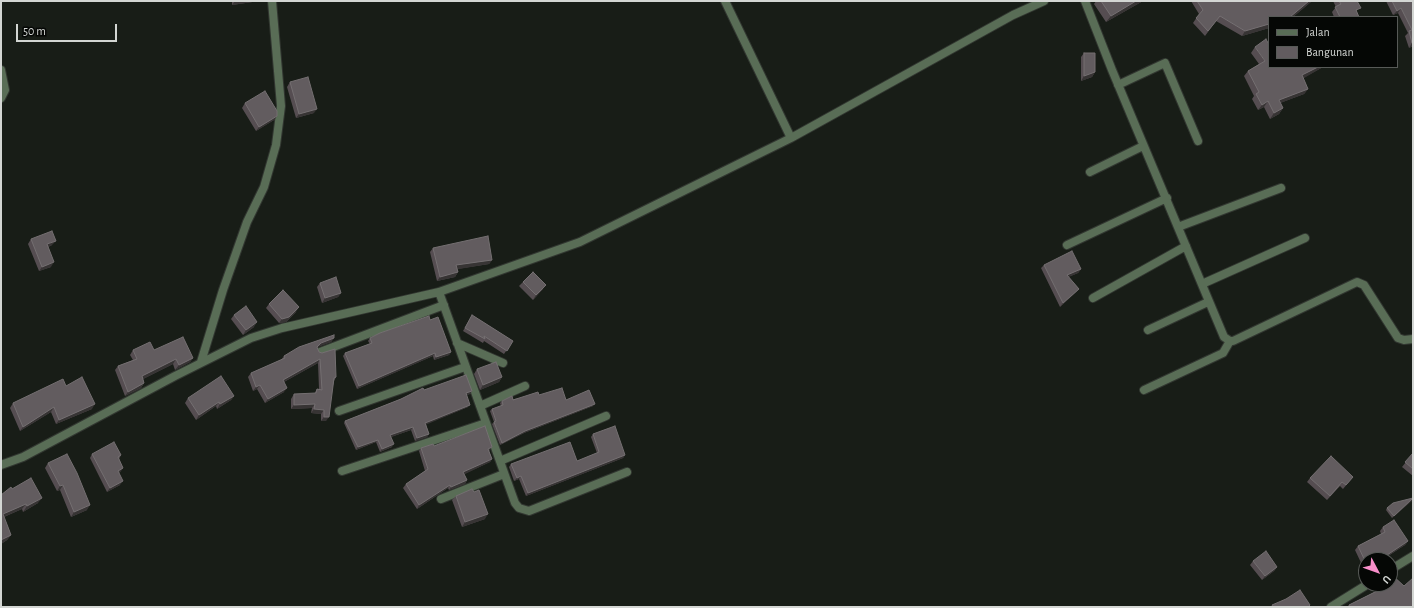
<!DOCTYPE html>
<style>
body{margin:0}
#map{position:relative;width:1414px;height:608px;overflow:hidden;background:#181d17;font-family:"Alegreya Sans",sans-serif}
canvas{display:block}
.frame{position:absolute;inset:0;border:2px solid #d3d6d3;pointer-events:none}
.legend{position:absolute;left:1268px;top:16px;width:130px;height:52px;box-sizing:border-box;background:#050705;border:1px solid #575a57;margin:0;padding:5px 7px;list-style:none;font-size:12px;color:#d3d6d3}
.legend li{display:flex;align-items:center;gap:8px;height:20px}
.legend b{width:20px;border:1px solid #575a57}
.north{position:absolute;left:1358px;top:552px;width:40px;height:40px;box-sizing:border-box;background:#050705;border:1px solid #575a57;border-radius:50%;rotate:131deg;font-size:11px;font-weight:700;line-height:16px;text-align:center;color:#d3d6d3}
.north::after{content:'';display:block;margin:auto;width:14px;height:18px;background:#f98fca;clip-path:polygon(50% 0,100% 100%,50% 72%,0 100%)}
.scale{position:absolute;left:16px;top:24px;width:101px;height:18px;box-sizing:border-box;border:2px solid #d3d6d3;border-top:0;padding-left:5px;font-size:12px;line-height:14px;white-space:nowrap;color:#d3d6d3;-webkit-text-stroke:3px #050705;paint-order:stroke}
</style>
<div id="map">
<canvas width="1414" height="608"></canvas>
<div class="frame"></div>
<ul class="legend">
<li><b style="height:5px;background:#596d56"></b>Jalan</li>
<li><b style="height:11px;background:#625c5f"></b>Bangunan</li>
</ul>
<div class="north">U</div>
<div class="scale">50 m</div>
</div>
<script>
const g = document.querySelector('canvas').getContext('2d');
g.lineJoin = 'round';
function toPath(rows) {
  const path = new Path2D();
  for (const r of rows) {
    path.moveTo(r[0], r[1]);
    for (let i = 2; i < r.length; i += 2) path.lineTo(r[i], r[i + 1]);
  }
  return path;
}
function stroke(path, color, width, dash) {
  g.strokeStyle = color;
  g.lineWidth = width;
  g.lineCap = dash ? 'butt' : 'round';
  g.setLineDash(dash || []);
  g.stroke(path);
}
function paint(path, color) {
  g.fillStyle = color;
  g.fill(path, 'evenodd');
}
const minor = toPath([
 [725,1,791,138],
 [1085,1,1112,70,1224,337,1230,341,1233,341,1357,282,1364,285,1398,338,1404,340,1413,339],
 [1,70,5,90,1,98],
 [1118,85,1165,63,1198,141],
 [1090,172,1143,146],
 [1178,227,1281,188],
 [1067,245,1167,198],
 [1202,284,1305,238],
 [439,292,515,503,519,508,529,511,627,472],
 [1093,298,1186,246],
 [1148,330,1208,302],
 [457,343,503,363],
 [320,352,444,305],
 [201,362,223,290,247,222,264,187,276,145,281,106,272,1],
 [1144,390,1223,353,1230,341],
 [480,406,525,386],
 [339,411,465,367],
 [500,461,606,416],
 [1,465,23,457,175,376,251,338,282,328,439,292,580,242,791,138,1013,15,1044,1],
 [342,471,486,423],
 [441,499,504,474],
 [1390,570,1413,556],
 [1331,607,1368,584]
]);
stroke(minor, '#323731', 10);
stroke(minor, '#596d56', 8);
paint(toPath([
 [232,1,259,1,232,5],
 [1096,1,1143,1,1106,22,1094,4],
 [1191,1,1312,1,1293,17,1269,17,1269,28,1242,36,1216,21,1205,36,1193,23,1199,14],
 [1333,1,1357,1,1357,13,1359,17,1334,17,1332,12,1336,7],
 [1386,1,1413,1,1413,46,1409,48,1405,36,1408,33,1398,13,1393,15],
 [1255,47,1269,67,1323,67,1303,78,1308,89,1304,94,1280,103,1283,108,1279,114,1270,119,1264,107,1258,110,1252,99,1254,96,1244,76,1248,71,1259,64,1251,53],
 [1084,53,1095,72,1092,77,1081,81,1081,57],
 [290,82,314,113,296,118,287,87],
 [245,103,277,116,274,120,256,131,242,108],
 [31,239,52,245,48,247,51,267,39,271,28,244],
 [433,248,492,260,489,264,457,269,458,272,455,277,437,281,430,252],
 [1044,265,1081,269,1078,273,1068,277,1079,289,1076,292,1060,307,1041,268],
 [523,282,543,289,533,300,519,286],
 [320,283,341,293,338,297,322,303,317,287],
 [269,304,296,312,286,322,279,323,266,308],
 [234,315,254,327,243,335,231,319],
 [472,315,513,341,504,354,484,341,483,343,463,331],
 [430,320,451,352,449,355,434,360,433,356,357,389,343,356,345,353,370,344,368,341,370,338],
 [334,338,331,342,317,347,319,352,336,377,334,381,326,421,321,421,321,414,311,413,312,408,291,409,291,399,294,394,314,394,317,389,319,389,318,363,284,382,284,392,265,403,257,389,253,391,248,377,251,373,281,360,284,356],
 [133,350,154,350,193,358,190,362,175,370,173,364,143,379,144,383,141,388,125,396,115,370,118,366,133,360,130,355],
 [477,369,502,377,499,382,480,390,474,374],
 [66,386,92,409,56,424,51,412,20,431,10,408,13,403],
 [424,390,472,391,470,394,466,395,468,407,426,424,429,434,427,437,415,441,411,430,391,437,392,447,380,452,376,442,356,450,344,423,345,421],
 [539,395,566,400,593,406,524,433,500,445,492,424,494,422,490,411,492,409,501,406,500,403,502,401],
 [234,396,231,400,217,409,216,406,196,420,185,403,188,398],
 [593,434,625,455,623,458,526,496,519,479,514,481,509,467,511,464,577,461,597,453,591,437],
 [434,446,490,450,489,451,492,459,490,462,464,474,467,480,465,484,449,490,448,488,417,509,403,488,406,484,425,471,419,451,421,448],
 [1413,453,1413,476,1402,467],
 [92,454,121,455,119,459,123,468,120,472,119,473,120,485,107,492,90,458],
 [48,463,87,510,71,517,60,490,57,491,45,468],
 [1353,477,1343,489,1340,486,1327,500,1307,482,1310,478],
 [12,489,38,503,23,512,22,509,4,517,11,535,7,540,1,544,1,495],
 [456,496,485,519,462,527,452,500],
 [1413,499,1392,518,1386,510,1387,508],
 [1383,527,1408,541,1405,545,1382,560,1380,560,1379,559,1377,560,1366,560,1366,566,1363,567,1355,550,1358,546,1381,534,1380,531],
 [1253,561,1277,567,1274,571,1262,580,1250,565],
 [1378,584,1390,584,1404,586,1413,607,1347,607,1349,605,1379,590,1376,586]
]), '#554d51');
paint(toPath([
 [235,1,259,1,232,5],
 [1136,1,1143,1,1106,22,1111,16],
 [1309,1,1312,1,1293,17,1290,17],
 [1401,8,1398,13,1393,15,1397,11],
 [1269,24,1269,28,1242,36,1245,31],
 [1412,43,1413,43,1413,46,1409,48],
 [1318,67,1323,67,1299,81,1302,75],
 [1095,72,1092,77,1081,81,1084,76],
 [1308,89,1304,94,1275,105,1279,100],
 [1268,101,1264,107,1258,110,1262,105],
 [1283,108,1279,114,1270,119,1274,113],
 [317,109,314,113,296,118,299,114],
 [277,116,274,120,256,131,259,127],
 [56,241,52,245,44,249,47,244],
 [492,260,489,264,453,270,456,265],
 [54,262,51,267,39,271,42,267],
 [1081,269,1078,273,1064,279,1067,275],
 [458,272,455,277,437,281,440,277],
 [546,285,543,289,533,300,536,295],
 [1079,289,1076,292,1060,307,1063,303],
 [341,293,338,297,322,303,325,298],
 [299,307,296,312,286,322,279,323,282,319],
 [257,322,254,327,243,335,246,330],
 [334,338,331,342,318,347,321,343],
 [451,352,449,355,434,360,436,357],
 [435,353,433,356,357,389,359,386],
 [193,358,190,362,175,370,179,365],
 [176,359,173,364,139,381,142,376],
 [320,359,318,363,280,384,283,380],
 [502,377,499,382,480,390,483,385],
 [144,383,141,388,125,396,128,392],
 [260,385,257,389,253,391,256,387],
 [287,388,284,392,265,403,268,399],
 [472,391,470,394,464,396,466,393],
 [234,396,231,400,217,409,220,404],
 [219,402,216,406,196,420,199,415],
 [95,404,92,409,56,424,59,420],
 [315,404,312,408,291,409,294,405],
 [595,404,593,406,524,433,500,445,502,443,525,431],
 [470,405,468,407,423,426,425,423],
 [54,407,51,412,20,431,23,427],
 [314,409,324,410,321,414,311,413],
 [324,417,329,417,326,421,321,421],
 [413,427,411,430,388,438,390,435],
 [429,434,427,437,415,441,417,438],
 [378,440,376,442,356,450,358,447],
 [394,444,392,447,380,452,382,449],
 [492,447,490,450,485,452,488,449],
 [625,455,623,458,526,496,528,493],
 [492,459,490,462,461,476,463,472],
 [123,468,120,472,115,475,118,471],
 [521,476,519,479,514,481,517,478],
 [467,480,465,484,449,490,451,487],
 [123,481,120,485,107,492,110,488],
 [63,485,60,490,57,491,60,486],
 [450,485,448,488,417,509,419,505],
 [42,498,38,503,23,512,27,506],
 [1413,499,1412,501,1392,518,1394,516],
 [26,504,22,509,1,518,3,514],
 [90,505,87,510,71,517,74,512],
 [488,514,485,519,462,527,465,522],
 [11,535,7,540,1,544,1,540],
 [1408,541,1405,545,1381,560,1384,557],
 [1382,555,1379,559,1377,560,1372,560],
 [1277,567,1274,571,1262,580,1265,576]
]), '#373434');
const building = toPath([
 [1101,1,1136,1,1111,16,1101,1],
 [1197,1,1309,1,1290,17,1269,17,1269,24,1245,31,1220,16,1208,31,1196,18,1203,10,1197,1],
 [1339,1,1357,1,1361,8,1356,10,1359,17,1340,17,1335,7,1341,4,1339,1],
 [1392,1,1413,1,1413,43,1412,43,1409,31,1412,30,1401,8,1397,11,1392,1],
 [1266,39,1268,43,1269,42,1269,67,1318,67,1302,75,1308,89,1279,100,1283,108,1274,113,1268,101,1262,105,1256,94,1259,92,1248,71,1265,61,1255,47,1266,39],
 [1084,53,1095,53,1095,72,1084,76,1084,53],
 [308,77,317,109,299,114,290,82,308,77],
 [265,91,277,111,277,116,259,127,245,103,265,91],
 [52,231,56,241,47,244,54,262,42,267,31,239,52,231],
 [488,236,492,260,456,265,458,272,440,277,433,248,488,236],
 [1072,251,1081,269,1067,275,1079,289,1063,303,1044,265,1072,251],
 [533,272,546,285,536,295,523,282,533,272],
 [336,277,341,293,325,298,320,283,336,277],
 [283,290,299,307,289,317,282,319,269,304,283,290],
 [246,306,257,322,246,330,234,315,246,306],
 [472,315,513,341,507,351,484,336,485,339,465,328,472,315],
 [429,316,430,320,438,317,451,352,436,357,435,353,359,386,345,353,372,343,370,338,380,333,429,316],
 [334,335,334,338,321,343,317,347,319,352,322,353,335,349,336,377,334,378,329,417,324,417,324,410,314,409,315,404,294,405,294,394,316,393,317,389,322,390,320,359,283,380,287,388,268,399,260,385,256,387,251,373,285,358,284,356,299,347,334,335],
 [183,337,193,358,179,365,176,359,142,376,144,383,128,392,118,366,137,359,133,350,150,342,154,350,183,337],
 [496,362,502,377,483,385,477,369,496,362],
 [466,375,472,391,466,393,470,405,425,423,429,434,417,438,413,427,390,435,394,444,382,449,378,440,358,447,345,421,401,399,423,388,424,390,466,375],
 [221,376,234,396,220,404,219,402,199,415,188,398,221,376],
 [82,377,95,404,59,420,54,407,23,427,13,403,63,379,66,386,82,377],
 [562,388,566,400,589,390,595,404,525,431,502,443,494,422,496,421,492,409,503,405,502,401,512,396,513,400,538,392,539,395,562,388],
 [485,426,492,447,488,449,492,459,463,472,467,480,451,487,450,485,419,505,406,484,428,469,421,448,433,444,434,446,485,426],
 [615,426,625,455,528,493,521,476,517,478,511,464,570,442,577,461,599,452,593,434,615,426],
 [114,442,121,455,118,457,123,468,118,471,123,481,110,488,92,454,114,442],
 [1413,453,1413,469,1405,462,1413,453],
 [67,454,77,473,90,505,74,512,63,485,60,486,48,463,67,454],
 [1331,456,1353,477,1346,485,1342,482,1330,496,1310,478,1331,456],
 [31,478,42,498,27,506,26,504,3,514,11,535,1,540,1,495,11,487,12,489,31,478],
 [472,489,474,492,479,490,488,514,465,522,456,496,472,489],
 [1413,498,1394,516,1387,508,1393,503,1413,498],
 [1394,520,1408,541,1384,557,1382,555,1372,560,1366,560,1366,563,1358,546,1385,532,1383,527,1394,520],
 [1266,551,1277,567,1265,576,1253,561,1266,551],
 [1392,575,1404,586,1413,578,1413,607,1350,607,1349,605,1383,588,1380,584,1390,584,1390,576,1392,575],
 [1300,590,1310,605,1308,607,1273,607,1272,605,1286,599,1300,590]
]);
paint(building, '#625c5f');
stroke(building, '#746f71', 1);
</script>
